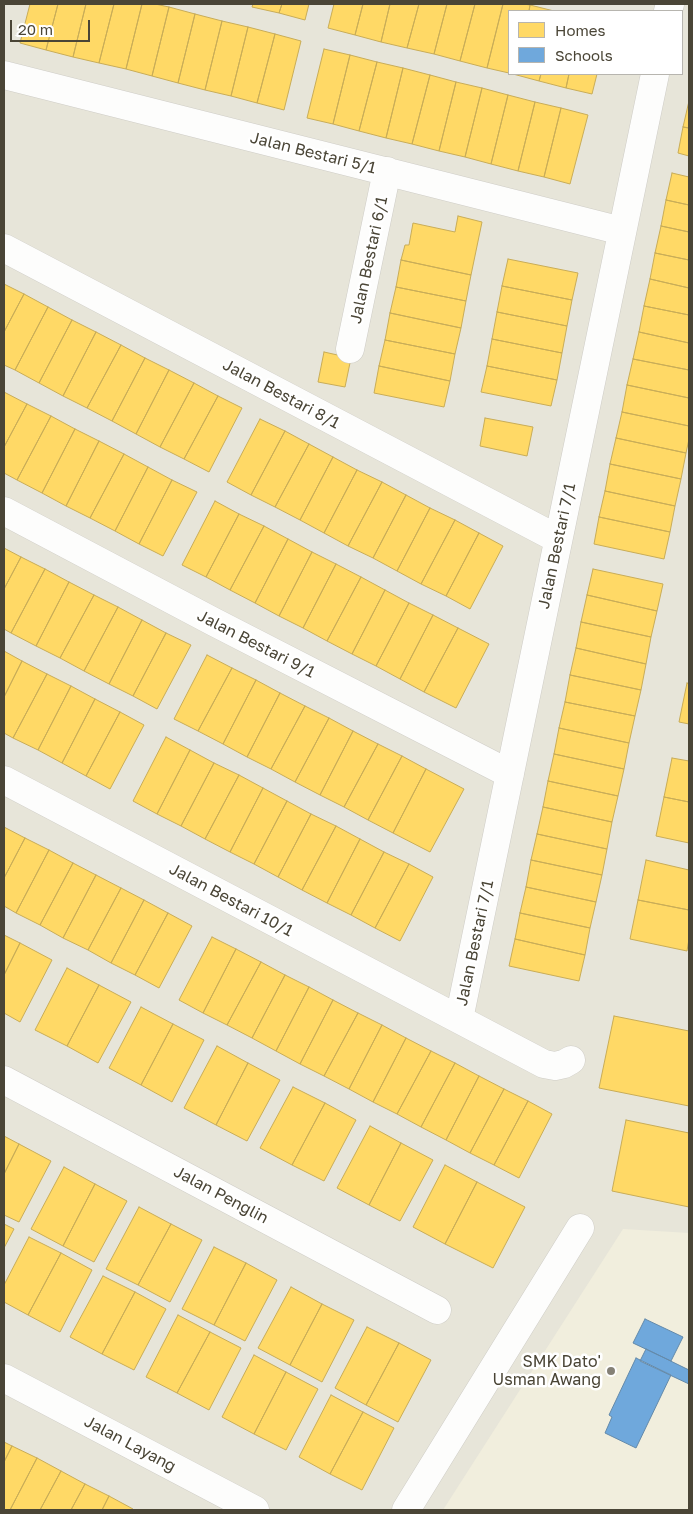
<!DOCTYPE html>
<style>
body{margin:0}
#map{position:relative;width:693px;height:1514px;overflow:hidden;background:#f2f1ec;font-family:"Golos Text",sans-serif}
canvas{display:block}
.frame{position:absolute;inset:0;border:5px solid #4a4536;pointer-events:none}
.legend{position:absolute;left:508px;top:10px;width:175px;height:65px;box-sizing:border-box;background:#fff;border:1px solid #b7b5af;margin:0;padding:6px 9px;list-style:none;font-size:15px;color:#4a4536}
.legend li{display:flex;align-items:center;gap:10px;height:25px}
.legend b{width:25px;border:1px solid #b7b5af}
.scale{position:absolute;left:10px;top:20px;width:80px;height:22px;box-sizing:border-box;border:2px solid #4a4536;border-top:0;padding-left:6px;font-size:15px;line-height:18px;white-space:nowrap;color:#4a4536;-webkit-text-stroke:4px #fff;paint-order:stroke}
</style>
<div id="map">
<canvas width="693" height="1514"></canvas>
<div class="frame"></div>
<ul class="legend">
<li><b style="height:14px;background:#ffd966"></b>Homes</li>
<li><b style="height:14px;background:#6fa8dc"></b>Schools</li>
</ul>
<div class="scale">20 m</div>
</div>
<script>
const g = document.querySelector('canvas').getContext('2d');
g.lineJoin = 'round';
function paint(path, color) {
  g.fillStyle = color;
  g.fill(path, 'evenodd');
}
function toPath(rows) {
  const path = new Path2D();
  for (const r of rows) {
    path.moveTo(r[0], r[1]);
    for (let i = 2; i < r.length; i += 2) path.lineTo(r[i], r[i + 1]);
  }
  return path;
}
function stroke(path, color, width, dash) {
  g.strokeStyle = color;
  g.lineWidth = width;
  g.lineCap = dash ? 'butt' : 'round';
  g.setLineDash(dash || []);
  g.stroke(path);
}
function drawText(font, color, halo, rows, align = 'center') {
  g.font = font + ' "Golos Text",sans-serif';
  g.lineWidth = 5;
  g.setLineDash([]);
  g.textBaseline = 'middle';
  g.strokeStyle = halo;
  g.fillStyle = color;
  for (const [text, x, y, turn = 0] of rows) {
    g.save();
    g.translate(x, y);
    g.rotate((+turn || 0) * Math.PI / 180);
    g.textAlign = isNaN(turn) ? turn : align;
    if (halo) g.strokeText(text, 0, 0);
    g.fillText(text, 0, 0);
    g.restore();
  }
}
paint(toPath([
 [4,4,689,4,689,1510,4,1510],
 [509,11,682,11,682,74,509,74]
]), '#e7e5d9');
paint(toPath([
 [623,1229,689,1233,689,1510,443,1510]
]), '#f1eedd');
const homes = toPath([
 [30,4,58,4,46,50,20,43,30,4],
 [58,4,86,4,73,57,46,50,58,4],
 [86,4,114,4,99,63,73,57,86,4],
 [114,4,142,4,126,69,99,63,114,4],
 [142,4,155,4,169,7,152,76,126,69,142,4],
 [253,4,282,4,279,13,252,7,253,4],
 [282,4,309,4,305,20,279,13,282,4],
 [334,4,363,4,355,35,328,28,334,4],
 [363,4,390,4,381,42,355,35,363,4],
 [390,4,419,4,407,48,381,42,390,4],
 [419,4,447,4,434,54,407,48,419,4],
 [447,4,475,4,460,61,434,54,447,4],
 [475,4,503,4,487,68,460,61,475,4],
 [503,4,524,4,530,5,529,11,509,11,509,73,487,68,503,4],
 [530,5,554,11,529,11,530,5],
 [169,7,195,14,178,83,152,76,169,7],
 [195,14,222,21,205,90,178,83,195,14],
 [222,21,248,27,231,96,205,90,222,21],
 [248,27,275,34,257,103,231,96,248,27],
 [275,34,301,41,284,110,257,103,275,34],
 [324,49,350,55,333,124,307,118,324,49],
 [350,55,377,62,359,131,333,124,350,55],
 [377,62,403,68,386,138,359,131,377,62],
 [403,68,430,75,412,144,386,138,403,68],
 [513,74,541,74,539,81,513,74],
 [541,74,569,74,566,88,539,81,541,74],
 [569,74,597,74,592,94,566,88,569,74],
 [430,75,456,82,439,151,412,144,430,75],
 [456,82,482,88,465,157,439,151,456,82],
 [482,88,508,95,491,164,465,157,482,88],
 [508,95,535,102,518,171,491,164,508,95],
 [689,101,689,128,683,127,689,101],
 [535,102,561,108,544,177,518,171,535,102],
 [561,108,588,115,570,184,544,177,561,108],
 [683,127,689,128,689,156,678,153,683,127],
 [672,173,689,177,689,205,666,200,672,173],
 [666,200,689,205,689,232,661,226,666,200],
 [458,216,482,222,471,275,401,260,405,245,409,245,413,223,455,232,458,216],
 [661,226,689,232,689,260,655,253,661,226],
 [655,253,689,260,689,288,650,279,655,253],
 [508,259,578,273,572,300,502,286,508,259],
 [401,260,471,275,466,301,396,287,401,260],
 [650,279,689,288,689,315,644,306,650,279],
 [4,284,24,294,4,332,4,284],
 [502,286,572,300,567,326,497,312,502,286],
 [396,287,466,301,461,328,390,313,396,287],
 [24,294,48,307,15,370,4,365,4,332,24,294],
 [644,306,689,315,689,343,639,332,644,306],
 [48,307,72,320,39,383,15,370,48,307],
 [497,312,567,326,562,353,492,339,497,312],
 [390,313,461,328,455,354,385,340,390,313],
 [72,320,96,332,63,396,39,383,72,320],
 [96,332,121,345,87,408,63,396,96,332],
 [639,332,689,343,689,370,633,359,639,332],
 [492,339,562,353,557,380,487,366,492,339],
 [385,340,455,354,450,381,379,366,385,340],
 [121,345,145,358,112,421,87,408,121,345],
 [324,352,351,358,345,387,318,382,324,352],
 [145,358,169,370,136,434,112,421,145,358],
 [633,359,689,370,689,398,627,385,633,359],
 [379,366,450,381,444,407,374,393,379,366],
 [487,366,557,380,551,406,481,392,487,366],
 [169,370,194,383,160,447,136,434,169,370],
 [194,383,218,396,184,459,160,447,194,383],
 [627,385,689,398,689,426,622,412,627,385],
 [4,392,27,404,4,447,4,392],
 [218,396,242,408,209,472,184,459,218,396],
 [27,404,51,416,17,480,4,473,4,447,27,404],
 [622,412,689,426,689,439,686,453,616,438,622,412],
 [51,416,75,429,42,493,17,480,51,416],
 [485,418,533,427,527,456,480,446,485,418],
 [260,419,285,431,251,495,227,482,260,419],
 [75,429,99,441,66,506,42,493,75,429],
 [285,431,309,444,275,507,251,495,285,431],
 [616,438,686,453,681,479,610,464,616,438],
 [99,441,124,454,90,518,66,506,99,441],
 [309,444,333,457,300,520,275,507,309,444],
 [124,454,148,467,115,531,90,518,124,454],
 [333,457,357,470,324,533,300,520,333,457],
 [610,464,681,479,675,506,605,491,610,464],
 [148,467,172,480,139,544,115,531,148,467],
 [357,470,382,482,348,546,324,533,357,470],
 [172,480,197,492,163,556,139,544,172,480],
 [382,482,406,495,373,558,348,546,382,482],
 [605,491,675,506,670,532,599,517,605,491],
 [406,495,430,508,397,571,373,558,406,495],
 [215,501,239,514,206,577,182,565,215,501],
 [430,508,455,520,421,584,397,571,430,508],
 [239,514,264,526,230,590,206,577,239,514],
 [599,517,670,532,664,559,594,544,599,517],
 [455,520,479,533,446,596,421,584,455,520],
 [264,526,288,539,255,603,230,590,264,526],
 [479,533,503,546,470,609,446,596,479,533],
 [288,539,312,552,279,616,255,603,288,539],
 [4,548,21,557,4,589,4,548],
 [312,552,336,564,303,628,279,616,312,552],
 [21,557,45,569,11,633,4,629,4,589,21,557],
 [336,564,361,577,327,641,303,628,336,564],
 [45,569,69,582,36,646,11,633,45,569],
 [593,569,663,584,657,611,587,595,593,569],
 [361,577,385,590,352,654,327,641,361,577],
 [69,582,94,595,60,658,36,646,69,582],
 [385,590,409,603,376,666,352,654,385,590],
 [94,595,118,607,84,671,60,658,94,595],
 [587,595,657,611,651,637,581,622,587,595],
 [409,603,433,615,400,679,376,666,409,603],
 [118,607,142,620,109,684,84,671,118,607],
 [433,615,458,628,424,692,400,679,433,615],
 [142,620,166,633,133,696,109,684,142,620],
 [581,622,651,637,646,664,576,648,581,622],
 [458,628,489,644,456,708,424,692,458,628],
 [166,633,191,645,157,709,133,696,166,633],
 [576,648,646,664,641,690,570,675,576,648],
 [4,651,22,661,4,697,4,651],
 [207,655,232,668,198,731,174,719,207,655],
 [22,661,47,674,13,738,4,733,4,697,22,661],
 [232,668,256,680,223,744,198,731,232,668],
 [47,674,71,686,38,750,13,738,47,674],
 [570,675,641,690,635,716,565,702,570,675],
 [256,680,280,693,247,757,223,744,256,680],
 [687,683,689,684,689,724,679,722,687,683],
 [71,686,95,699,62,763,38,750,71,686],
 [280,693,305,706,271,769,247,757,280,693],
 [95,699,120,712,86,776,62,763,95,699],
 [565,702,635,716,629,743,559,728,565,702],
 [305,706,329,718,295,782,271,769,305,706],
 [120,712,144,725,110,789,86,776,120,712],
 [329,718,353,731,320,795,295,782,329,718],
 [559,728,629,743,624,769,554,754,559,728],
 [353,731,378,744,344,807,320,795,353,731],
 [166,737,190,750,157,814,133,801,166,737],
 [378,744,402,756,368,820,344,807,378,744],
 [190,750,214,763,181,826,157,814,190,750],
 [554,754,624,769,618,796,548,781,554,754],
 [402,756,426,769,393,833,368,820,402,756],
 [672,758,689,761,689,802,664,797,672,758],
 [214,763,239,775,205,839,181,826,214,763],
 [426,769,464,789,430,852,393,833,426,769],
 [239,775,263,788,230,852,205,839,239,775],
 [548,781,618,796,612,822,543,807,548,781],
 [263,788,287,801,254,864,230,852,263,788],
 [664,797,689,802,689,843,656,836,664,797],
 [287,801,311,814,278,877,254,864,287,801],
 [543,807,612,822,607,849,537,834,543,807],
 [311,814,336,826,302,890,278,877,311,814],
 [336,826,360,839,327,903,302,890,336,826],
 [4,827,25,838,4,878,4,827],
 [537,834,607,849,602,875,531,860,537,834],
 [25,838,49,850,16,913,4,906,4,878,25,838],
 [360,839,384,852,351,915,327,903,360,839],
 [49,850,73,863,40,925,16,913,49,850],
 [384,852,409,864,375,928,351,915,384,852],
 [531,860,602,875,596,902,526,887,531,860],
 [646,860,689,870,689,910,638,900,646,860],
 [73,863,96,875,63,938,40,925,73,863],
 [409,864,433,877,400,941,375,928,409,864],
 [96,875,121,888,88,950,63,938,96,875],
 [526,887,596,902,590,928,520,913,526,887],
 [121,888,144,900,111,963,88,950,121,888],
 [144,900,168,913,135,975,111,963,144,900],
 [638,900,689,910,689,939,687,951,630,939,638,900],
 [168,913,192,926,159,988,135,975,168,913],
 [520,913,590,928,585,955,515,939,520,913],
 [4,935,20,943,4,975,4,935],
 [212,937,236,949,203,1013,179,1000,212,937],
 [515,939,585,955,579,981,509,966,515,939],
 [20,943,52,960,20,1022,4,1013,4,975,20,943],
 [236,949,261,962,227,1025,203,1013,236,949],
 [261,962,285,975,252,1038,227,1025,261,962],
 [67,968,99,985,67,1046,35,1030,67,968],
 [285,975,309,987,276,1051,252,1038,285,975],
 [99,985,131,1002,98,1063,67,1046,99,985],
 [309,987,333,1000,300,1064,276,1051,309,987],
 [333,1000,358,1013,324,1076,300,1064,333,1000],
 [141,1007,173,1024,141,1085,109,1068,141,1007],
 [358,1013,382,1025,349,1089,324,1076,358,1013],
 [614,1016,689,1031,689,1106,599,1088,614,1016],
 [173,1024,204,1040,172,1102,141,1085,173,1024],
 [382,1025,406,1038,373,1102,349,1089,382,1025],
 [406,1038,431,1051,397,1114,373,1102,406,1038],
 [217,1046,248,1063,216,1125,184,1108,217,1046],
 [431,1051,455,1063,421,1127,397,1114,431,1051],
 [248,1063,280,1080,247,1141,216,1125,248,1063],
 [455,1063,479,1076,446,1140,421,1127,455,1063],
 [479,1076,504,1089,470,1153,446,1140,479,1076],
 [293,1087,325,1103,292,1165,260,1148,293,1087],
 [504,1089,528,1101,494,1165,470,1153,504,1089],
 [528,1101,552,1114,519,1178,494,1165,528,1101],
 [325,1103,356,1120,324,1181,292,1165,325,1103],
 [626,1120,689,1133,689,1207,612,1191,626,1120],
 [370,1126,401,1143,369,1205,337,1188,370,1126],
 [4,1136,19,1144,4,1174,4,1136],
 [401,1143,433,1160,400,1221,369,1205,401,1143],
 [19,1144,51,1161,19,1222,4,1215,4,1174,19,1144],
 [445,1165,477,1182,445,1244,413,1227,445,1165],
 [64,1167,95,1184,63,1246,31,1229,64,1167],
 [477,1182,525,1207,493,1268,445,1244,477,1182],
 [95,1184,127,1201,94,1262,63,1246,95,1184],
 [139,1207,171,1224,138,1285,106,1269,139,1207],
 [4,1224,14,1229,4,1248,4,1224],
 [171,1224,202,1240,170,1302,138,1285,171,1224],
 [29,1237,61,1253,28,1315,4,1302,4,1285,29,1237],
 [214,1247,246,1263,214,1325,182,1309,214,1247],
 [61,1253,92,1270,60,1332,28,1315,61,1253],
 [246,1263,277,1280,245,1341,214,1325,246,1263],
 [103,1276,135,1292,102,1354,70,1337,103,1276],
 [291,1287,322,1304,290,1365,258,1348,291,1287],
 [135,1292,166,1309,134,1370,102,1354,135,1292],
 [322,1304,354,1320,322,1382,290,1365,322,1304],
 [178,1315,210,1332,177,1393,146,1377,178,1315],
 [367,1327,399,1343,366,1405,335,1388,367,1327],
 [210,1332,241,1348,209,1410,177,1393,210,1332],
 [399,1343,431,1360,398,1422,366,1405,399,1343],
 [254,1355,286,1372,254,1434,222,1417,254,1355],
 [286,1372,318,1389,286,1450,254,1434,286,1372],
 [331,1395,363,1412,330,1474,299,1457,331,1395],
 [363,1412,394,1428,362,1490,330,1474,363,1412],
 [4,1442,12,1446,4,1462,4,1442],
 [12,1446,37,1458,10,1510,4,1510,4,1462,12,1446],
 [37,1458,61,1471,40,1510,10,1510,37,1458],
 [61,1471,85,1484,71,1510,40,1510,61,1471],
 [85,1484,109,1496,102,1510,71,1510,85,1484],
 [109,1496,133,1509,133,1510,102,1510,109,1496]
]);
paint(homes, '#ffd966');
stroke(homes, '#c9ad58', 1);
const schools = toPath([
 [645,1319,683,1337,671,1361,633,1343,645,1319],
 [646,1349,689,1370,689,1384,640,1361,646,1349],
 [636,1358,671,1375,636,1448,605,1433,612,1417,609,1415,636,1358]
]);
paint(schools, '#6fa8dc');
stroke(schools, '#648aaa', 1);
const street = toPath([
 [668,11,670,4],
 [4,75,622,231],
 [4,248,558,539],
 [350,349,387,171],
 [4,511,214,622,510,774],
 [4,780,544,1064,555,1066,564,1064,571,1060],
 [459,1019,655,74],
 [4,1080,437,1310],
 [4,1378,255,1510],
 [406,1510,580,1228]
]);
stroke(street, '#cfcdc7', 29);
stroke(street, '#fdfdfc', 28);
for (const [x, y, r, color] of [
 [611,1371,5,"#858176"]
]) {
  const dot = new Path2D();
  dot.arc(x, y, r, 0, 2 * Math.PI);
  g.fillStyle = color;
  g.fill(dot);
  stroke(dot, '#fff', 2);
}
drawText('16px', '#4a4536', '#fff', [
 ["Jalan Bestari 5/1",313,153,14],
 ["Jalan Bestari 6/1",369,260,-78],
 ["Jalan Bestari 8/1",281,394,28],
 ["Jalan Bestari 7/1",557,546,-78],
 ["Jalan Bestari 9/1",256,644,27],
 ["Jalan Bestari 10/1",231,900,28],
 ["Jalan Bestari 7/1",475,943,-78],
 ["Jalan Penglin",221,1195,28],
 ["Jalan Layang",130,1444,28]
]);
drawText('16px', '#4a4536', '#fff', [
 ["SMK Dato'",601,1362],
 ["Usman Awang",601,1380]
], 'right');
</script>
